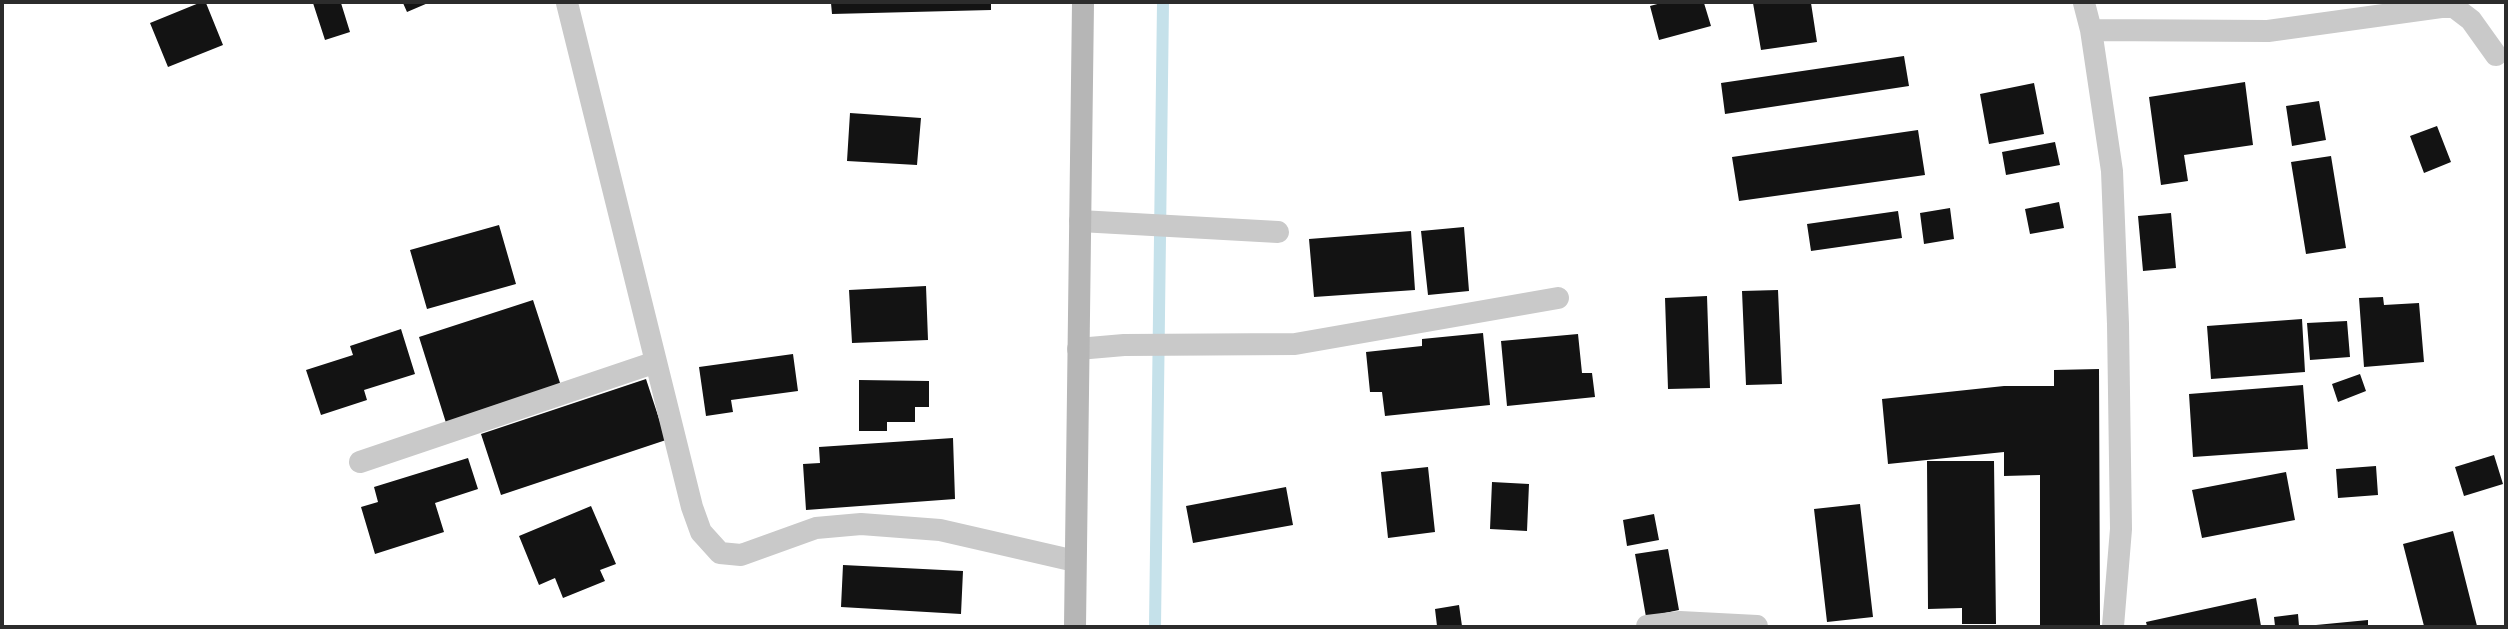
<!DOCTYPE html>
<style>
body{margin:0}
#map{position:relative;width:2508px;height:629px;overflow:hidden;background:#fff;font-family:Quicksand,sans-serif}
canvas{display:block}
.frame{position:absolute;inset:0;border:4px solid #2c2c2c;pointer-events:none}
</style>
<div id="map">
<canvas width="2508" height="629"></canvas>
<div class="frame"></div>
</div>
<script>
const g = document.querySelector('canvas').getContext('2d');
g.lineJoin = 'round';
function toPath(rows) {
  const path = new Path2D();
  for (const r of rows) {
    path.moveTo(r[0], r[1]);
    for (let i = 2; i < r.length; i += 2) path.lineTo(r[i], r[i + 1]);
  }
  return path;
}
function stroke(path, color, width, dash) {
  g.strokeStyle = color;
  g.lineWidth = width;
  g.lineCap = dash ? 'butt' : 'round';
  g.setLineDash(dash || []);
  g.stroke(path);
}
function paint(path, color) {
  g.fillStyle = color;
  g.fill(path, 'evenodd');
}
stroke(toPath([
 [1155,626,1163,3]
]), '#c5e1ea', 12);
paint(toPath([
 [199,3,206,3,223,45,168,67,150,23],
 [313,3,341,3,350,32,325,40],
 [403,3,428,3,407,12],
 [831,3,991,3,991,10,832,14],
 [1661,3,1704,3,1711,26,1659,40,1650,6],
 [1753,3,1811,3,1817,42,1761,50],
 [1904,56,1909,86,1725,114,1721,83],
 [2245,82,2253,145,2184,155,2188,181,2161,185,2149,97],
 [2034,83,2044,134,1989,144,1980,94],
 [2319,101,2326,140,2292,146,2286,106],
 [850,113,921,118,917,165,847,161],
 [2437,126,2451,162,2424,173,2410,136],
 [1918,130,1925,175,1739,201,1732,157],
 [2055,142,2060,165,2006,175,2002,152],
 [2331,156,2346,248,2306,254,2291,162],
 [2059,202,2064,228,2030,234,2025,209],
 [1950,208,1954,239,1924,244,1920,213],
 [1898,211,1902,238,1811,251,1807,224],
 [2171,213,2176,268,2143,271,2138,216],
 [499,225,516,284,427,309,410,250],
 [1464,227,1469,291,1428,295,1421,231],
 [1411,231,1415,290,1314,297,1309,239],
 [926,286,928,340,852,343,849,290],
 [1778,290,1782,384,1746,385,1742,291],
 [1707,296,1710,388,1668,389,1665,298],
 [2383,297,2384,305,2419,303,2424,362,2364,367,2359,298],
 [533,300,562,389,447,426,419,337],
 [2302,319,2305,372,2211,379,2207,326],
 [2347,321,2350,357,2310,360,2307,323],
 [401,329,415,374,364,390,367,400,321,415,306,370,353,355,350,346],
 [1483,333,1490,405,1385,416,1382,392,1370,392,1366,352,1422,346,1422,339],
 [1578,334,1582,373,1592,373,1595,397,1507,406,1501,341],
 [793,354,798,391,731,400,733,412,706,416,699,367],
 [2099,369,2100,626,2040,626,2040,475,2004,476,2004,452,1888,464,1882,399,2004,386,2054,386,2054,370],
 [2360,374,2366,391,2338,402,2332,384],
 [646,379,666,440,501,495,481,434],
 [859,380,929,381,929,407,915,407,915,422,887,422,887,431,859,431],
 [2303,385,2308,449,2193,457,2189,394],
 [953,438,955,499,806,510,803,464,820,463,819,447],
 [2494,455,2503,484,2464,496,2455,467],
 [468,458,478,489,435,503,444,532,375,554,361,507,378,502,374,487],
 [1927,461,1994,461,1996,624,1962,624,1962,608,1928,609],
 [2376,466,2378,495,2338,498,2336,469],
 [1428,467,1435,532,1388,538,1381,472],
 [2286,472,2295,520,2202,538,2192,490],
 [1492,482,1529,484,1527,531,1490,529],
 [1286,487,1293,525,1193,543,1186,506],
 [1860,504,1873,617,1827,622,1814,509],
 [591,506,616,564,600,570,605,581,563,598,555,578,539,585,519,536],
 [1654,514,1659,540,1627,546,1623,520],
 [2453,531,2477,626,2424,626,2403,544],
 [1668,549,1679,610,1646,617,1635,554],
 [843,565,963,571,961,614,841,607],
 [2256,598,2261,626,2147,626,2146,622],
 [1459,605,1462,626,1437,626,1435,609],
 [2298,614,2299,626,2275,626,2274,617],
 [2368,620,2368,626,2316,626,2316,625]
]), '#131313');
stroke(toPath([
 [1078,349,1124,345,1295,344,1558,298]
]), '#c9c9c9', 22);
stroke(toPath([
 [567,3,692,507,701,532,720,553,741,555,816,528,861,524,940,530,1075,561],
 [2084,3,2091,30,2112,171,2118,324,2121,529,2113,626],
 [2091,30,2268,31,2441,7,2454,7,2471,20,2496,55],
 [1080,221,1278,232],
 [360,462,656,362],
 [1647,626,1680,622,1757,626]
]), '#c9c9c9', 22);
stroke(toPath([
 [1075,626,1083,3]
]), '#b6b6b6', 22);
</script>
